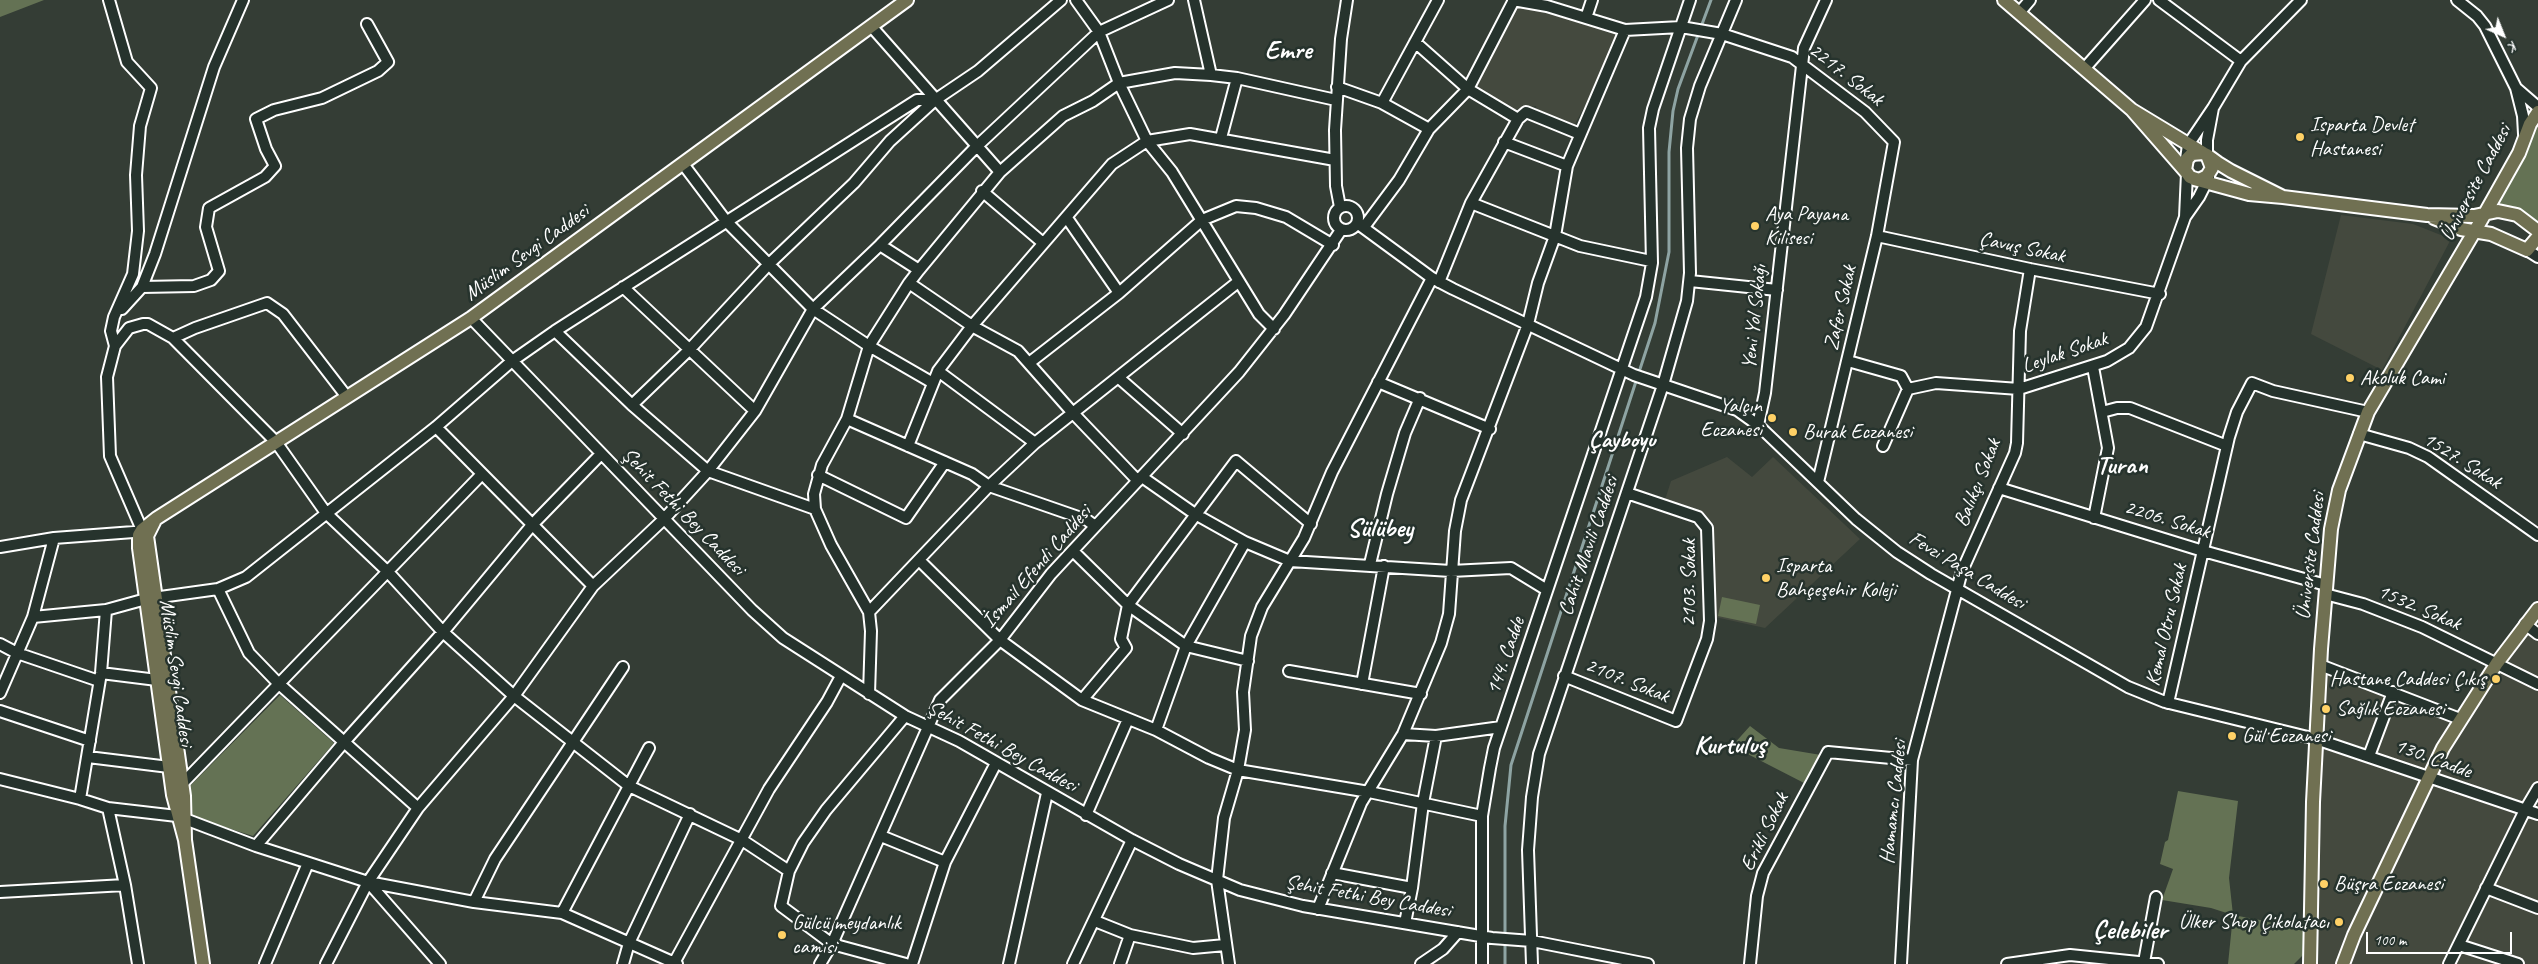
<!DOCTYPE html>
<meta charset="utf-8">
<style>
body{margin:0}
#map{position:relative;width:2538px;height:964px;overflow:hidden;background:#343d35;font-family:Caveat,sans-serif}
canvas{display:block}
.north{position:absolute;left:2478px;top:10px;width:50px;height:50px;-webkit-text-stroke:4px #26332d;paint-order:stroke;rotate:136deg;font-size:14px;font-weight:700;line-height:20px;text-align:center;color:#fff}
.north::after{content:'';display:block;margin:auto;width:18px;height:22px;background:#fff;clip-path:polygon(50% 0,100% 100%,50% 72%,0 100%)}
.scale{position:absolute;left:2366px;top:932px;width:146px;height:22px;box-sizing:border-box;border:2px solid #fff;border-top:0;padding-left:6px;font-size:15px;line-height:18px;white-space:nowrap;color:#fff;-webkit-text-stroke:4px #26332d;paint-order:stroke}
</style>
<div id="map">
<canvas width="2538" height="964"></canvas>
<div class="north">K</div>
<div class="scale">100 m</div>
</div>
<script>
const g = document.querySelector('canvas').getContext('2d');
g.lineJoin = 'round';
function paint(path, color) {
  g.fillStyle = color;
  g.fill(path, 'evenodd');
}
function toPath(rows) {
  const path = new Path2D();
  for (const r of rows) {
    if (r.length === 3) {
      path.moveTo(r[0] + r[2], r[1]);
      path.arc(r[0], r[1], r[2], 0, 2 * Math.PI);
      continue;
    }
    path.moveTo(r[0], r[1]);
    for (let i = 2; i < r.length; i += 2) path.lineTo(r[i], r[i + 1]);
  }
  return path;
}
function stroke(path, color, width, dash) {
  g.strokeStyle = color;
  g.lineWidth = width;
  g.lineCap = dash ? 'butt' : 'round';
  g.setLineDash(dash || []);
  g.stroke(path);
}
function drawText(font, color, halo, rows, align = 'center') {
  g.font = font + ' Caveat,sans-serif';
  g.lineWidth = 5;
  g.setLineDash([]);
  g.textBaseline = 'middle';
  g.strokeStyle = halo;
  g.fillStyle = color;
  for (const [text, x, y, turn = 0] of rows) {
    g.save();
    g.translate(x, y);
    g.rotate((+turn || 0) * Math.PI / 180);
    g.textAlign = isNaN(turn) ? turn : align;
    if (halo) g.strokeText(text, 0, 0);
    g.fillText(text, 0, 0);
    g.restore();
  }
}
paint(toPath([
 [1513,8,1531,8,1617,35,1600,78,1575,124,1537,110,1536,106,1514,110,1476,87],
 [2341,215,2413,224,2451,239,2382,370,2311,334],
 [1727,457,1752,477,1773,457,1860,539,1765,628,1715,617,1714,525,1703,512,1665,500,1671,481],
 [2538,621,2538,964,2314,964,2319,749,2325,671,2463,722,2500,668]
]), '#44493e');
paint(toPath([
 [0,0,44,0,0,17],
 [2538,120,2538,221,2537,222,2525,213,2497,204],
 [1722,597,1760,605,1756,624,1718,616],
 [280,695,334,743,253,836,193,817,186,790],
 [1750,726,1779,748,1821,755,1806,784,1732,746],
 [2178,791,2238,801,2229,878,2233,915,2303,928,2305,953,2294,964,2228,964,2233,915,2211,908,2162,900,2173,869,2160,864,2165,842,2168,840]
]), '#647254');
stroke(toPath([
 [1505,964,1505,826,1511,765,1655,323,1669,252,1669,152,1673,111,1678,89,1711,0]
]), '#8ea4a3', 3);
const minor = toPath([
 [109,0,127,62,151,88,140,126,136,175,138,231,133,274,114,317,111,331,115,346,107,377,110,456,142,530],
 [1076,0,1099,32,1119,83,1147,141,1172,172,1259,314,1274,329],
 [1194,0,1211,75],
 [1513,0,1547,6,1625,30,1681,27,1722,34,1792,57,1865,112,1894,142,1877,236,1818,482],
 [2159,0,2241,61],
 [2457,0,2477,16,2485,26,2516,88],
 [2019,13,2030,0],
 [1586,18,1592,0],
 [871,26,1000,172],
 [1415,42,1468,89,1518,119],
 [2084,69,2145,0],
 [1337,87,1382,103,1429,129],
 [1382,103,1438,0],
 [2213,108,2241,61,2301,0],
 [2524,134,2523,116,2516,88,2538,107],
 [1221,138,1237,78],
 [1504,142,1567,166],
 [683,164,726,221,813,309,869,346,933,383],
 [2185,166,2188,145,2213,108,2207,140,2207,155],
 [2187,173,2185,217,2199,197,2209,177],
 [982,191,1043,243],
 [1471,203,1580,246,1651,261],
 [1346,218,12],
 [1340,207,1336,186,1335,130,1341,39,1347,0],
 [1067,218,1119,293],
 [1357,223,1432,278,1453,289,1634,375,1737,410,1758,425,1856,519,1897,552,1931,574,2128,687,2165,702,2316,739,2538,814],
 [1364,227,1399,180,1429,129,1468,89,1514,0],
 [1877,236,2030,269,2160,294],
 [880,245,919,270,909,283,972,326,1018,351,1072,412,1138,481],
 [2527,250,2538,257],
 [919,270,1000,172,1063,116,1093,101,1119,83,1175,73,1211,75,1237,78,1336,100],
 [1690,281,1777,290],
 [1439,282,1471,203,1518,119,1526,112,1580,134],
 [142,287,194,286,211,280,219,271,206,227,209,208,265,177,275,166,266,149,256,119,274,110,322,98,378,71,388,62,367,24],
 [623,287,755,411],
 [122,309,142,287,155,254,214,67,243,0],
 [471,318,752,610,783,638,905,716,959,741,1132,840,1179,864,1240,890,1303,906,1492,938,1532,941,1648,964],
 [555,331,632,405,708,471,815,509],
 [173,338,195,328,267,303,283,314,347,397],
 [115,346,129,328,143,324,148,324,173,338,276,442,326,513,388,572,443,632,514,696,629,786,742,840,789,871],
 [1848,361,1901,376,1908,389,1936,383,2019,389,2107,361,2129,348,2146,327,2185,217],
 [1029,363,1119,293,1202,220,1236,206,1256,208,1286,217,1333,245],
 [2093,367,2108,448,2094,518],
 [938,371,1035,443],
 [1119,378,1183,434],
 [1378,382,1490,429],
 [632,405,690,349,768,265,854,183,890,141,935,100,978,71,1061,0],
 [2102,412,2117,408,2130,408,2227,446],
 [847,419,972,474,989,486,1087,520,1095,526],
 [1758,425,1765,393,1804,48,1826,0],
 [436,427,593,586],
 [2359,434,2409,448,2428,457,2538,535],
 [908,446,938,371,972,326,1112,164,1147,141,1190,134,1335,160],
 [1883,446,1908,389],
 [818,475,906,518,945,462],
 [1142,477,1195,514,1245,542,1290,561,1451,571,1511,568,1547,590],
 [1999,488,2203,551,2326,585],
 [0,547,54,538,147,531],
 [1073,551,1128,605,1186,646,1248,661],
 [919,560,1000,640,1082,700,1156,730,1209,758,1238,770,1369,792,1482,816],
 [1370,564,1387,494,1405,433,1420,398],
 [218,589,249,653,278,683,418,808],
 [2325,594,2363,604,2422,627,2538,684],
 [869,612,989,486,1035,443,1238,282],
 [33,617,106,610,146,599,218,589,246,577,436,427,512,361,555,331,917,100,935,100],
 [2525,624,2538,634],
 [0,644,17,653,99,681],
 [2320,665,2460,719],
 [1289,671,1421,694],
 [101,673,157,680],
 [1564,676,1676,721,1707,639,1710,621,1707,528,1698,517,1627,493],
 [1362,684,1384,566],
 [0,693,33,617,54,538],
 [869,694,871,631,869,612,831,545,815,509,814,494,822,465,847,419,869,346,909,283],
 [1082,700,1126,648,1121,639,1128,605,1236,461,1311,524],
 [2168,703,2229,437,2237,412,2252,383,2273,391,2368,412],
 [0,711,90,741],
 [905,716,826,810,803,843,789,871,781,906,832,944,906,964],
 [1156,730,1186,646,1245,542],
 [1403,734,1436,736,1501,727],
 [2369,756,2393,692],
 [88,757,169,767],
 [0,779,80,799,108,808,177,816,256,846,368,882,474,902,562,913,677,964],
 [182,784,482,474],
 [80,799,101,673,106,610],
 [108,808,125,885,138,964],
 [1086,815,1128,719],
 [881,836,945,862],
 [256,846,345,741,443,632,532,525,601,454],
 [1332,873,1412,888],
 [368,882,440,964],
 [2486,888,2538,908],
 [0,892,125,885],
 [474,902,495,859,623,667],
 [1318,909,1361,803,1403,734,1441,643,1449,614,1455,531,1461,500,1528,324,1538,283,1555,236,1567,166,1625,30],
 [562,913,649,748],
 [1095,921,1130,935,1193,948,1225,945],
 [1405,923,1412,888,1423,803,1436,736],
 [2459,945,2518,964],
 [2144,962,2156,897],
 [674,963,769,789,827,702,841,676],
 [265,964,308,863],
 [326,964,368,882,418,808,514,696,593,586,664,519,708,471,755,411,813,309,880,245,976,147,1099,32,1168,0],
 [623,964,629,943,690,814],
 [820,964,832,944,940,700,1000,640,1051,574,1239,372,1284,315,1341,230],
 [912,964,945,862,996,763],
 [1009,964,1047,793],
 [1073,964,1132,840],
 [1120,964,1130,935],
 [1229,964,1217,880,1224,818,1238,770,1245,730,1243,692,1251,636,1262,607,1304,538,1332,472,1432,278],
 [1421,964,1443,949,1458,932],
 [1482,964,1482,816,1490,768,1494,748,1646,297,1652,263,1649,128,1653,109,1690,0],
 [1532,964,1528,850,1532,797,1539,754,1663,385,1687,301,1690,273,1687,148,1690,119,1700,86,1736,0],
 [1750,964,1757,896,1763,873,1828,752,1912,760],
 [1901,964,1912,760,1962,571,2015,453,2017,443,2020,331,2030,269],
 [2007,964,2070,955,2158,964],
 [2449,964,2525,810,2538,788]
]);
const major = toPath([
 [2004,0,2132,110],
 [2187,173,2132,110,2203,153],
 [2194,179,2249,194,2283,197,2231,171,2218,163,2207,155,2203,153,2192,154,2187,159,2185,170,2190,177,2199,180,2207,176,2212,168,2207,155],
 [2283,197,2427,215,2474,216,2498,211,2517,215,2538,231],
 [2434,218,2461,229,2491,234,2527,250,2538,237],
 [154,522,147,536,184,796,185,840,203,964],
 [185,840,173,795,139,548,139,535,142,530,157,518,471,318,907,0],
 [2310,964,2313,802,2321,649,2331,529,2339,490,2368,412,2483,217,2519,153,2530,124,2538,112],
 [2343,964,2354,935,2443,748,2497,663,2538,609]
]);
stroke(minor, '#fff', 14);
stroke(major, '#fff', 16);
stroke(minor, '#26332d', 10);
stroke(major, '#707052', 12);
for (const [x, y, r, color] of [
 [2300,137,5,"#ffd166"],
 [1755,226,5,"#ffd166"],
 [2350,378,5,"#ffd166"],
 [1772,418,5,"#ffd166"],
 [1793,432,5,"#ffd166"],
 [1766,578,5,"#ffd166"],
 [2496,679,5,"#ffd166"],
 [2326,709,5,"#ffd166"],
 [2232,736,5,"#ffd166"],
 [2324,884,5,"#ffd166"],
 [2339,922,5,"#ffd166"],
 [782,935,5,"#ffd166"]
]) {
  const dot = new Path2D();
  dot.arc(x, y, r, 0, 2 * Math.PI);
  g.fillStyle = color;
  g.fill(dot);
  stroke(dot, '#26332d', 2);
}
drawText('21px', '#fff', '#26332d', [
 ["2217. Sokak",1846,75,38],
 ["Üniversite Caddesi",2476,183,-62],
 ["Çavuş Sokak",2022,248,12],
 ["Müslim Sevgi Caddesi",527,253,-36],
 ["Zafer Sokak",1841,308,-77],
 ["Yeni Yol Sokağı",1755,317,-84],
 ["Leylak Sokak",2065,353,-19],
 ["1527. Sokak",2462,461,32],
 ["Balıkçı Sokak",1978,483,-68],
 ["Şehit Fethi Bey Caddesi",683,512,46],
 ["2206. Sokak",2167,520,17],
 ["Cahit Mavili Caddesi",1589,546,-71],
 ["Üniversite Caddesi",2311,556,-83],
 ["İsmail Efendi Caddesi",1037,567,-49],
 ["Fevzi Paşa Caddesi",1967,571,31],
 ["2103. Sokak",1689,583,-90],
 ["1532. Sokak",2419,608,23],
 ["Kemal Otru Sokak",2167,625,-77],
 ["144. Cadde",1506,656,-71],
 ["Müslim Sevgi Caddesi",176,673,82],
 ["2107. Sokak",1627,681,22],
 ["Şehit Fethi Bey Caddesi",1002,747,29],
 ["130. Cadde",2433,759,20],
 ["Hamamcı Caddesi",1894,802,-84],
 ["Erikli Sokak",1765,832,-64],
 ["Şehit Fethi Bey Caddesi",1368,897,10]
]);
drawText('21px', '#fff', '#26332d', [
 ["Isparta Devlet",2310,125],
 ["Hastanesi",2310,149],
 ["Aya Payana",1765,214],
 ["Kilisesi",1765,238],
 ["Akoluk Cami",2360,378],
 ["Yalçın",1762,406,"right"],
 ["Eczanesi",1762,430,"right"],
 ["Burak Eczanesi",1803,432],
 ["Isparta",1776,566],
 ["Bahçeşehir Koleji",1776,590],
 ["Hastane Caddesi Çıkış",2486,679,"right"],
 ["Sağlık Eczanesi",2336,709],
 ["Gül Eczanesi",2242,736],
 ["Büşra Eczanesi",2334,884],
 ["Ülker Shop Çikolatacı",2329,922,"right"],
 ["Gülcü meydanlık",792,923],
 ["camisi",792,947]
], 'left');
drawText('bold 24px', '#fff', '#26332d', [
 ["Çayboyu",1622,441]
]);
drawText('bold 26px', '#fff', '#26332d', [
 ["Emre",1288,51],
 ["Turan",2122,466],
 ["Sülübey",1380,529],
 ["Kurtuluş",1730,746],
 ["Çelebiler",2130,931]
]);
</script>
